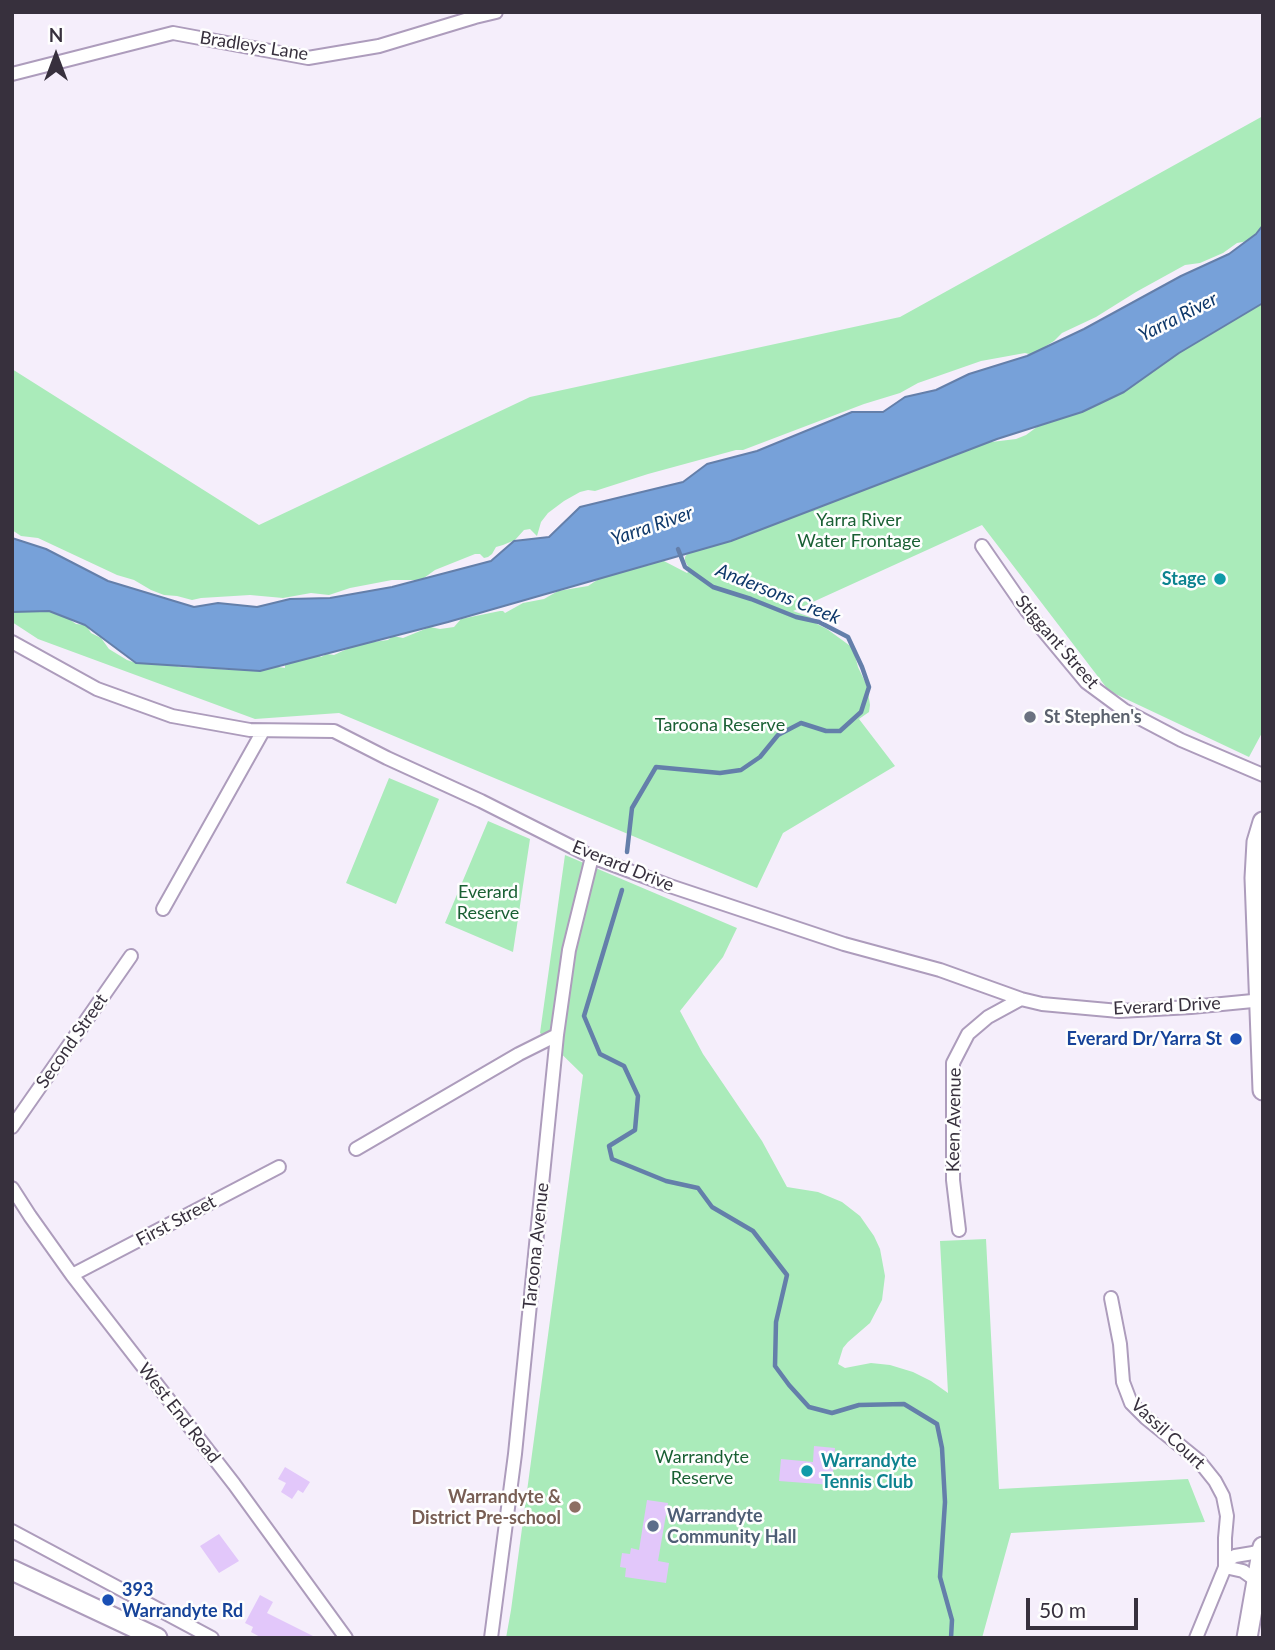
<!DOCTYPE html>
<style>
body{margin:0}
#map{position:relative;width:1275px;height:1650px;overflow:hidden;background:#f5eefb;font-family:Lato,sans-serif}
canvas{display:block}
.frame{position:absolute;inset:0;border:14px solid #37303d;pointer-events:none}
.north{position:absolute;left:21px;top:21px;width:70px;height:70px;-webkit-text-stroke:5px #fefefe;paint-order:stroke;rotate:0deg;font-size:19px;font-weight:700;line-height:28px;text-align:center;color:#37303d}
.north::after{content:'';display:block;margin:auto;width:24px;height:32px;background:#37303d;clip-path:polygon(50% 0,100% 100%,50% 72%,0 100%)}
.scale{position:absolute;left:1026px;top:1598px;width:112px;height:32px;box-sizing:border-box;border:4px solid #37303d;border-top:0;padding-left:9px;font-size:21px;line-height:24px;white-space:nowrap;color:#37303d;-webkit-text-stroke:5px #fefefe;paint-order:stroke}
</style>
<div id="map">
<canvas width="1275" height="1650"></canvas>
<div class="frame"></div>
<div class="north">N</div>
<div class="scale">50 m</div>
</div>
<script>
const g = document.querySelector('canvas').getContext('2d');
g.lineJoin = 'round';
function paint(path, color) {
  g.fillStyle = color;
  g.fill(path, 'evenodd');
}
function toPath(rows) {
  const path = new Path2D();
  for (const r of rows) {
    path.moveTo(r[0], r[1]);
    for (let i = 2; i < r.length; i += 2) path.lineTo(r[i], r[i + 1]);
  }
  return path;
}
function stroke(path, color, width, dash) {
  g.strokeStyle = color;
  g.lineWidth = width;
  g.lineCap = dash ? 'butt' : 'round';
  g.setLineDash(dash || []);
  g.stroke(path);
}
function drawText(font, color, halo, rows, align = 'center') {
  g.font = font + ' Lato,sans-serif';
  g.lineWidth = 5;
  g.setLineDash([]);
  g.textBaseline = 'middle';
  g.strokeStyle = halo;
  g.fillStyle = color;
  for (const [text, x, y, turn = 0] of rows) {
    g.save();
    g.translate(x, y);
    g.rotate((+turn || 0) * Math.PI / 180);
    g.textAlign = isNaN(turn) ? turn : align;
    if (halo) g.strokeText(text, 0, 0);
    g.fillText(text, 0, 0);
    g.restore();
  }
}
paint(toPath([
 [1263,116,1263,225,1260,231,1248,241,1237,243,1223,253,1200,263,1185,265,1136,292,1096,317,1062,333,1054,341,1030,356,1029,354,1025,353,981,361,918,383,900,393,864,404,743,450,736,450,648,474,595,491,588,490,580,492,564,501,548,513,541,522,537,536,530,529,524,530,515,540,503,545,496,547,492,554,488,557,484,558,480,554,475,554,435,570,421,580,392,580,350,588,329,595,311,593,283,598,250,595,201,598,192,600,177,596,164,595,151,590,134,580,117,575,38,538,21,536,12,530,12,369,259,525,530,397,900,317],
 [1263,300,1263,731,1249,757,1109,691,982,525,793,611,810,617,817,624,827,629,853,648,858,667,867,686,870,705,869,712,859,719,895,766,783,833,757,888,339,713,255,719,38,639,12,622,12,608,18,611,40,612,49,611,66,617,76,624,86,625,91,633,101,638,109,649,127,660,136,663,164,659,179,667,238,670,250,669,264,665,285,668,285,664,317,654,321,657,327,654,334,655,358,644,388,640,393,636,403,638,430,627,440,629,454,627,461,619,500,611,503,611,505,613,523,603,544,599,558,591,588,586,605,575,650,565,653,560,662,560,687,573,690,570,685,561,685,557,688,553,975,444,1016,439,1026,435,1041,424,1232,316,1256,307],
 [389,778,439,799,396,904,346,883],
 [488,821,530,839,513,952,445,923],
 [565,855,737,928,723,957,680,1011,703,1054,762,1141,787,1187,818,1192,842,1202,860,1216,874,1236,880,1249,885,1276,882,1300,870,1323,848,1342,843,1348,838,1364,845,1368,871,1363,890,1365,913,1372,931,1381,948,1393,940,1241,986,1239,999,1489,1188,1479,1205,1522,1011,1533,982,1638,506,1638,511,1610,583,1075,540,1033]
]), '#aaebba');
const water = toPath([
 [1263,225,1263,303,1179,353,1124,392,1082,412,997,439,731,541,448,622,260,671,136,663,85,625,49,611,12,612,12,538,46,549,108,581,194,607,218,603,257,607,290,599,330,598,392,587,491,561,514,541,549,537,580,507,683,482,707,464,757,451,852,412,883,412,905,397,936,390,969,374,1027,356,1084,329,1181,276,1229,254,1256,234,1263,225]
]);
paint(water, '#77a1d9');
stroke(water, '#647faa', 2);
stroke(toPath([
 [627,852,632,808,656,767,720,773,741,770,760,757,778,735,801,723,826,731,840,731,861,712,869,687,862,667,848,637,819,622,796,617,751,599,713,587,685,567,678,549],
 [622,890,584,1016,600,1054,624,1066,638,1096,635,1130,609,1146,612,1159,666,1181,698,1188,712,1207,753,1231,787,1275,776,1322,775,1366,789,1385,809,1407,832,1413,859,1405,904,1404,937,1424,942,1448,945,1502,940,1577,952,1620,951,1638]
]), '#647faa', 4.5);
paint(toPath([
 [814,1446,835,1448,832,1485,779,1481,781,1459,813,1462],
 [285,1467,310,1482,303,1493,298,1490,292,1499,281,1492,286,1483,278,1479],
 [647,1500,668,1503,658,1561,669,1563,666,1583,625,1577,626,1568,620,1567,622,1553,630,1554,631,1548,639,1550],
 [219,1534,239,1561,219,1573,200,1546],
 [260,1595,273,1602,267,1613,317,1638,262,1638,251,1632,253,1627,245,1623]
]), '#e2c7fa');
const street = toPath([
 [12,74,173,33,308,58,379,46,475,17,496,12],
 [982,546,1027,611,1086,682,1124,710,1181,740,1263,775],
 [12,642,97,689,172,716,250,730,334,731,387,758,481,801,592,857,670,886,844,944,940,970,1021,999,1042,1004,1119,1011,1191,1007,1263,1000],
 [163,909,263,731],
 [12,1127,131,956],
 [356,1149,519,1054,557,1035],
 [12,1188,30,1216,72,1275,234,1484,346,1638],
 [959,1230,953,1180,953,1063,968,1034,988,1017,1021,999],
 [72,1275,279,1167],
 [1111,1298,1120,1344,1123,1382,1131,1403,1146,1418,1199,1461,1215,1481,1223,1496,1227,1516,1225,1538,1225,1567],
 [12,1531,212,1638],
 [1225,1567,1243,1571,1257,1581],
 [491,1638,515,1454,557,1035,569,950,592,857],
 [1196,1638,1228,1560,1235,1556,1253,1553,1263,1549]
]);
const primary = toPath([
 [1263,822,1257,842,1255,878,1263,1090],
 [12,1570,157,1638],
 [1247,1638,1263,1547]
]);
stroke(street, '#ad9cbc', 16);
stroke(primary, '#ad9cbc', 23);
stroke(street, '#fff', 12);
stroke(primary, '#fff', 19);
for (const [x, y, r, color] of [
 [1220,579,7,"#0f9aa8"],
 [1030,717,7,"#6b7280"],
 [1236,1039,7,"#1a4fb4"],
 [807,1471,7,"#0f9aa8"],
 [575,1507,7,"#8d6e63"],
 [653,1526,7,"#5c6f8a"],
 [108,1600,7,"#1a4fb4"]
]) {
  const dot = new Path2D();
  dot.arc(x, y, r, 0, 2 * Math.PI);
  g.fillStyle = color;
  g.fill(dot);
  stroke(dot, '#fefefe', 2.5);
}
drawText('18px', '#37303d', '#fefefe', [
 ["Bradleys Lane",254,46,9],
 ["Stiggant Street",1057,642,49],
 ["Everard Drive",623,866,22],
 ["Everard Drive",1167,1006,-3],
 ["Second Street",72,1041,-55],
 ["Keen Avenue",954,1120,-89],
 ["First Street",176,1221,-28],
 ["Taroona Avenue",536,1246,-84],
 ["West End Road",179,1413,52],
 ["Vassil Court",1168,1434,43]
]);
drawText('18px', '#195f33', '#fefefe', [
 ["Yarra River",859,520],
 ["Water Frontage",859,541],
 ["Taroona Reserve",720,725],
 ["Everard",488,892],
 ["Reserve",488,913],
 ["Warrandyte",702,1457],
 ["Reserve",702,1478]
]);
drawText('bold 18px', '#0d838f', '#fefefe', [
 ["Stage",1206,579],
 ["Warrandyte",821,1461,"left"],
 ["Tennis Club",821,1482,"left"]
], 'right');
drawText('bold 18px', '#5b616d', '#fefefe', [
 ["St Stephen's",1044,717]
], 'left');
drawText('bold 18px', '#164399', '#fefefe', [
 ["Everard Dr/Yarra St",1222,1039],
 ["393",122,1590,"left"],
 ["Warrandyte Rd",122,1611,"left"]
], 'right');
drawText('bold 18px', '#785e54', '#fefefe', [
 ["Warrandyte &",561,1497],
 ["District Pre-school",561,1518]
], 'right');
drawText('bold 18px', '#4e5e75', '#fefefe', [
 ["Warrandyte",667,1516],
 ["Community Hall",667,1537]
], 'left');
drawText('italic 19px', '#0e386a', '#fefefe', [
 ["Yarra River",1178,317,-27],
 ["Yarra River",652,526,-19],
 ["Andersons Creek",778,594,22]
]);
</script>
